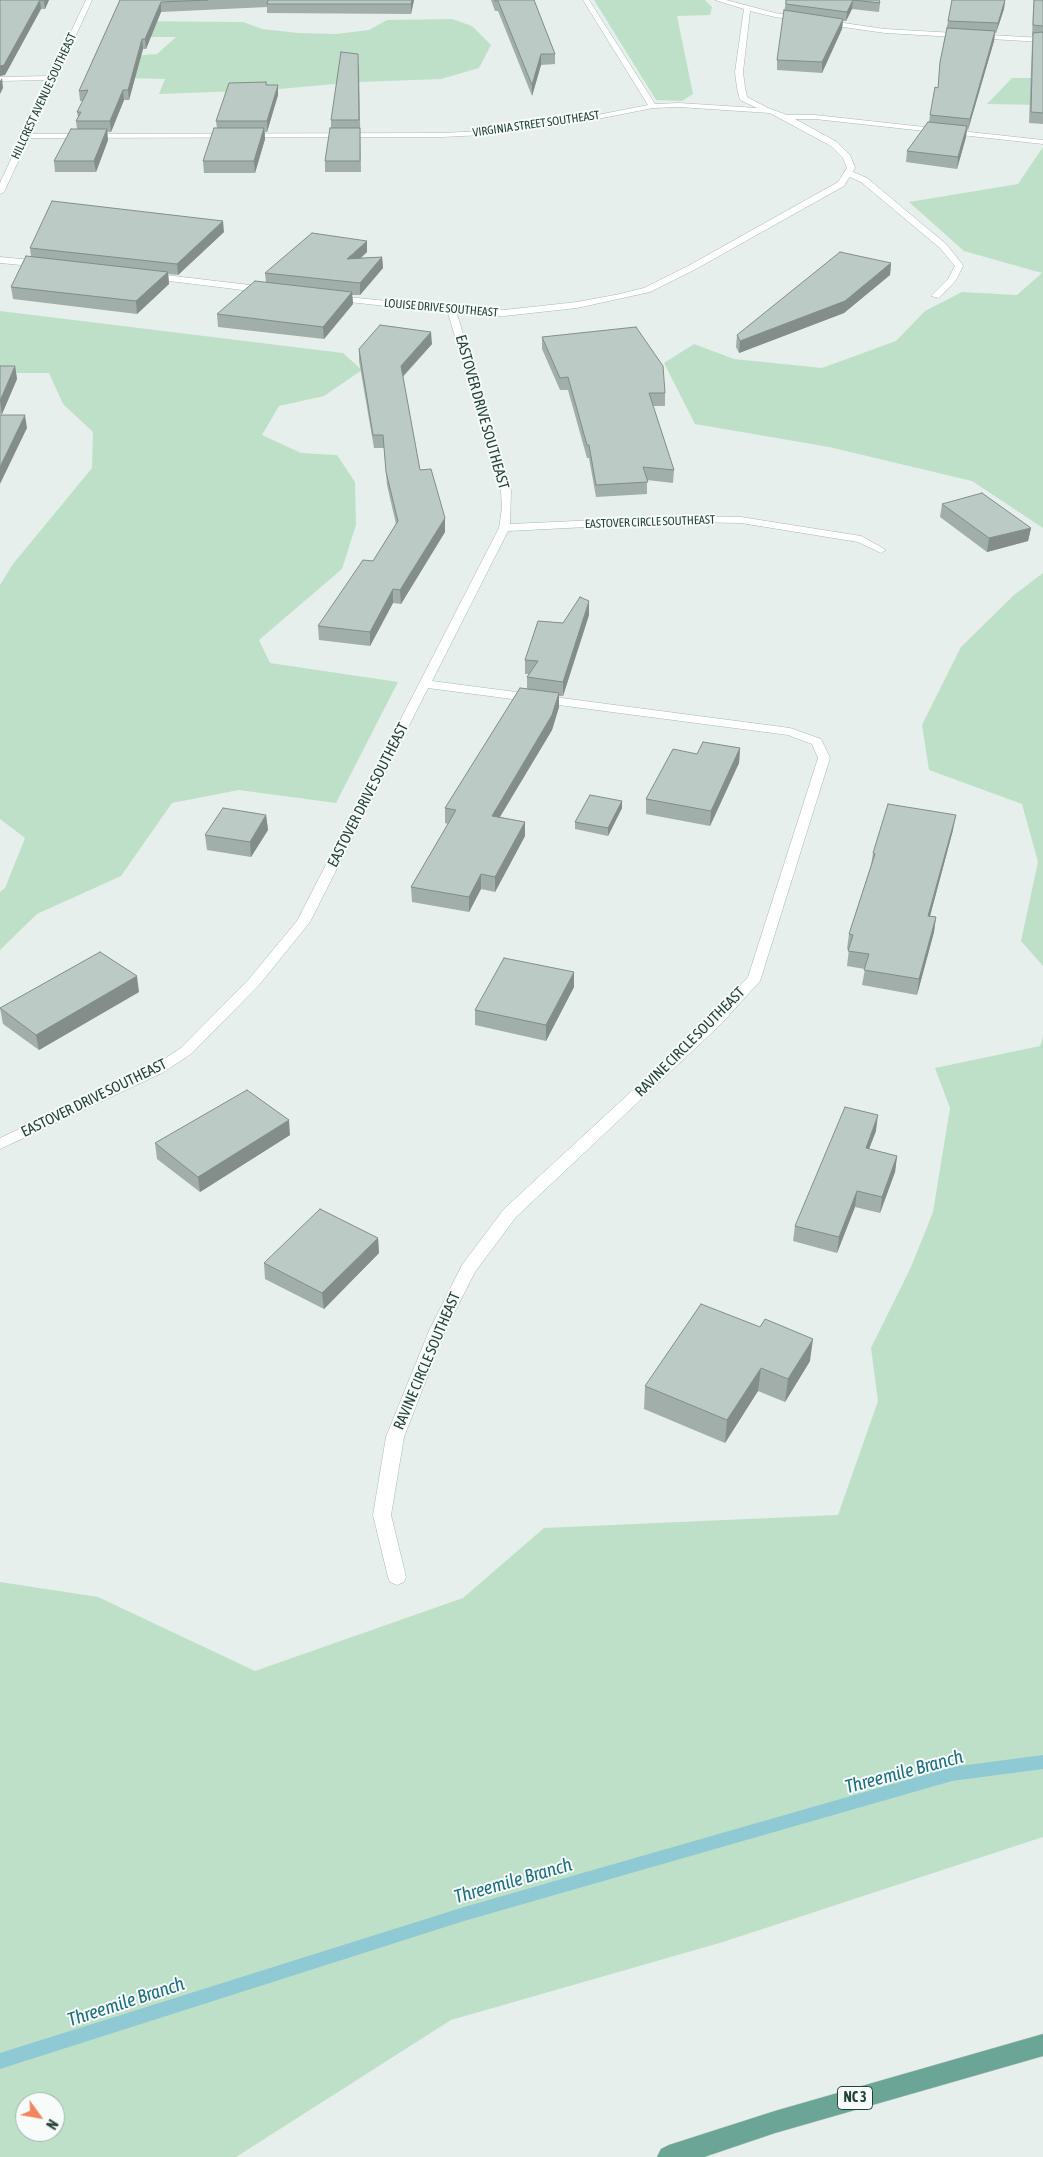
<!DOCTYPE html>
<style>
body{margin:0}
#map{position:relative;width:1043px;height:2157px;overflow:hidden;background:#e6efeb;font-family:"Asap Condensed",sans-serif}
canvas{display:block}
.north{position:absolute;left:15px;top:2092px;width:50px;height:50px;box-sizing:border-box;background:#f7fbf9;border:1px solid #a3b1ad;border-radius:50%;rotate:122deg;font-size:14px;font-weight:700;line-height:20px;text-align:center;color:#24423a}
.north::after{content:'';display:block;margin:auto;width:18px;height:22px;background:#f4845f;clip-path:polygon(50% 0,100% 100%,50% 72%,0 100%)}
</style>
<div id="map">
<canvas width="1043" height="2157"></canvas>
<div class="north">N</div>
</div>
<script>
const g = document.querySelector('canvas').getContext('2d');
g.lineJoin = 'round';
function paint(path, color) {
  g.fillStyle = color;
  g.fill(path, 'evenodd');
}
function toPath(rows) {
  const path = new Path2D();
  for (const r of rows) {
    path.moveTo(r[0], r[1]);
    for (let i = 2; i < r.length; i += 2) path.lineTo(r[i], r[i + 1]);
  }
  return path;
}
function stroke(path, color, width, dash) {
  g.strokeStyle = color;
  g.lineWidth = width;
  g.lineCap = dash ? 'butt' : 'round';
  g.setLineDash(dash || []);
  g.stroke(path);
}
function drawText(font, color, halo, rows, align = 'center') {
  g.font = font + ' "Asap Condensed",sans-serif';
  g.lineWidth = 4;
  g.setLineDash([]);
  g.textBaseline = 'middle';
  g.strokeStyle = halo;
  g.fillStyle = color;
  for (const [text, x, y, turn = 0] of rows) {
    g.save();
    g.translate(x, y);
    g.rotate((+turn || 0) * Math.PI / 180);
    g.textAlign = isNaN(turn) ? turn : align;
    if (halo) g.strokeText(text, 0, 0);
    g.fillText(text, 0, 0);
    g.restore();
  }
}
paint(toPath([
 [594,0,705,0,712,7,710,15,677,16,693,94,682,101,656,100],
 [452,19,472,26,491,45,479,68,441,79,358,82,268,90,159,94,165,79,91,77,92,59,157,54,176,37,114,37,117,21,243,22,262,29,298,33,336,34,369,30,387,20],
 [1012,78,1043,78,1043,105,987,104],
 [1043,147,1043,528,972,481,829,447,695,424,664,363,694,344,734,359,822,368,896,341,925,311,962,292,1017,295,1042,273,964,251,909,202,1018,184],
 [0,311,343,353,362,370,324,396,279,406,262,435,301,453,337,455,355,482,356,525,342,569,259,640,270,663,398,682,336,803,239,790,172,803,121,876,37,914,0,950,0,892,5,888,25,838,0,819,0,585,13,564,92,468,93,432,63,404,49,373,0,373],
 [1043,573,1043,966,1021,941,1038,862,1022,804,929,770,922,725,961,647,1014,595],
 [1043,1037,1043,1837,723,1942,451,2020,236,2157,0,2157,0,1582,98,1597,255,1671,463,1598,544,1528,838,1515,878,1401,871,1348,911,1267,933,1212,950,1108,935,1068,1040,1046],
 [25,2102,55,2102,55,2132,25,2132]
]), '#bfe0c8');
paint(toPath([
 [1043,1755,1043,1769,952,1781,464,1921,0,2069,0,2053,464,1907,952,1767,1043,1755]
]), '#8ec9d4');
const lane = toPath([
 [845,171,851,171,867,178,946,244,962,264,963,266,956,280,939,298,931,296,948,279,955,266,940,248,861,182,845,175,845,171]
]);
const street = toPath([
 [86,0,92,0,31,134,442,133,483,131,577,119,648,105,583,0,589,0,655,104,679,103,757,108,740,100,737,88,735,72,744,9,715,0,726,0,775,13,885,29,1043,38,1043,42,885,33,775,17,750,11,743,72,745,88,747,97,768,108,787,115,815,115,1043,140,1043,144,815,119,795,119,837,142,850,155,855,168,844,186,694,270,650,292,577,308,504,316,457,314,511,491,510,524,686,516,741,517,861,536,886,550,881,553,858,542,741,523,686,522,508,531,432,681,790,728,821,739,830,758,760,981,722,1023,516,1217,475,1272,445,1331,404,1437,391,1515,406,1577,404,1582,397,1585,390,1582,388,1577,373,1515,386,1437,429,1331,462,1265,504,1209,712,1017,748,977,818,758,812,744,788,735,428,688,310,922,259,985,191,1054,162,1073,0,1149,0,1138,152,1067,181,1048,249,979,297,921,499,528,502,508,501,491,448,313,332,300,329,299,329,295,473,310,504,310,577,302,620,294,644,288,688,266,838,182,847,168,843,158,831,146,770,113,679,107,653,108,577,123,483,135,442,137,29,138,4,192,0,194,0,183,48,80,0,81,0,77,50,76,86,0],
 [0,257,43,261,47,264,43,267,0,263,0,257],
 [148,273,267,287,272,290,267,293,145,278,144,276,148,273]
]);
const primary = toPath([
 [1043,2034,1043,2056,775,2133,704,2157,657,2157,661,2149,669,2145,775,2111,1043,2034]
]);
stroke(lane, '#a8b8b2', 1);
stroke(street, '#a8b8b2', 1);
stroke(primary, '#c2cac8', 1);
paint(lane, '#fff');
paint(street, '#fff');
paint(primary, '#6aa596');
paint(toPath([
 [0,0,49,0,45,9,41,9,5,75],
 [120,0,414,0,411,14,267,13,267,7,161,12,146,49,143,49,129,100,124,100,111,132,107,132,108,140,96,172,55,172,54,161,77,129,76,121,78,117,77,112,83,101,80,101,79,91],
 [491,0,534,0,555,54,555,64,541,65,532,96,498,11,495,11],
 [786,0,879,0,880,3,879,12,852,9,846,21,843,21,842,29,822,73,777,70,777,60],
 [1005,0,1004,9,996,33,995,33,994,41,968,130,967,130,966,137,957,169,906,162,907,151,929,122,930,115,938,88,940,62,948,21],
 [1034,0,1043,0,1043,124,1029,123,1032,43,1033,36,1032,36,1033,10],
 [359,64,361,172,325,172,325,161,331,128,331,120],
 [266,82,267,85,278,95,267,132,265,132,265,139,255,173,204,173,203,161,217,128,216,121],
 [224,232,178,275,168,274,169,284,137,314,13,299,11,287,31,257,30,248],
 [367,252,361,258,382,257,383,268,360,295,352,295,353,304,324,339,218,327,217,314,266,283,265,273],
 [891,263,890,275,844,313,739,353,736,347,737,335],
 [542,337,665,393,665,406,653,406,674,470,673,483,647,480,647,494,596,497,589,458,587,458,568,390,560,390,542,349],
 [432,344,403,377,420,470,445,518,445,532,401,604,393,603,370,646,319,640,318,626,373,561,396,524,387,485,384,448,374,448,359,361,359,349],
 [0,366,15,366,17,379,2,414,0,414],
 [942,504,1031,528,1028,541,987,552,940,517],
 [589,615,563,696,559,696,559,707,552,730,500,817,525,822,525,836,495,892,481,889,469,912,412,902,411,887,448,824,445,823,445,808,527,689,527,677,529,674,525,674,525,660,563,623],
 [740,748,739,763,710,826,646,814,646,799,697,754],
 [622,801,622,808,608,836,575,829,575,822],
 [266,815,268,830,251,857,207,850,205,835],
 [953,830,930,916,936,917,934,932,917,995,862,985,865,969,847,966,849,949,847,949,849,934,871,865,873,853],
 [574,987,546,1041,475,1025,475,1010],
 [139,992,39,1050,3,1024,0,1008],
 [876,1131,869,1149,897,1156,895,1172,880,1213,855,1207,837,1253,793,1241,795,1226],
 [290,1135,200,1192,157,1159,155,1143],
 [378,1238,379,1253,324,1309,265,1279,264,1263],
 [810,1361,785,1402,758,1391,725,1443,644,1409,645,1386]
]), '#a1aea9');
paint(toPath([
 [40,0,41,9,5,75,0,76,0,66],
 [44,0,49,0,45,9],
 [412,0,414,0,411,14,411,4],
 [853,0,852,9,846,21,847,12],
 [1005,0,1004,9,996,33,998,23],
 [161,2,161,12,146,49,145,39],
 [843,19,842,29,822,73,822,62],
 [995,31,994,41,968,130,970,119],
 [142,39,143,49,129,100,128,90],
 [541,54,541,65,532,96,532,85],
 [0,78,0,81,2,78,3,88,0,94],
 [278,85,278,95,267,132,267,121],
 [123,90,124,100,111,132,110,121],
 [967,126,966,137,957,169,958,157],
 [264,128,265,139,255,173,254,161],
 [107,129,108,140,96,172,94,161],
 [223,221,224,232,178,275,177,264],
 [367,241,367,252,347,270,347,259],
 [382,257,383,268,360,295,360,283],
 [891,263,890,275,844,313,739,353,740,341],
 [168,272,169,284,137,314,136,301],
 [352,292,353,304,324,339,323,327],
 [431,332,432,344,401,378,401,366],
 [15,366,17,379,2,414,0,401],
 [25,415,27,428,0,484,0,467],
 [445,518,445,532,401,604,400,590],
 [1031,528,1028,541,987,552,989,538],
 [393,589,393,603,370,646,370,632],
 [589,601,589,615,563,696,563,682],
 [559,693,559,707,552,730,492,830,492,816],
 [740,748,739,763,710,826,711,811],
 [622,801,622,808,608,836,608,828],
 [266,815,268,830,251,857,250,842],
 [956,815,953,830,926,931,928,916],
 [525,822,525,836,495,892,495,877],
 [481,874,481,889,469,912,469,897],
 [936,917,934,932,917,995,919,979],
 [574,972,574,987,546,1041,546,1025],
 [137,976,139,992,39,1050,36,1035],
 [878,1115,876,1131,863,1164,866,1148],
 [289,1120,290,1135,200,1192,198,1177],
 [897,1156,895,1172,880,1213,882,1197],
 [857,1191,855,1207,837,1253,839,1237],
 [378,1238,379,1253,324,1309,322,1293],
 [813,1339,810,1361,785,1402,788,1379],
 [761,1368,758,1391,725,1443,727,1420]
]), '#838d89');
const building = toPath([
 [0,0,44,0,40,0,4,65,0,66,0,0],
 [120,0,208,0,161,2,145,39,142,39,128,90,123,90,110,121,76,121,81,112,77,112,88,90,79,91,120,0],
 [268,0,412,0,411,4,267,4,268,0],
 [495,0,534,0,555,54,541,54,532,85,498,1,495,1,495,0],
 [786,0,879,0,880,3,853,0,847,12,786,4,786,0],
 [952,0,1005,0,998,23,948,21,952,0],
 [1034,0,1043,0,1043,26,1033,25,1034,0],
 [784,10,843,19,822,62,777,60,784,10],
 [947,28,995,31,970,119,930,115,935,87,938,88,940,62,947,28],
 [1043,32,1043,113,1031,112,1033,33,1043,32],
 [341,52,358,54,359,120,331,120,341,52],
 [266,82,266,85,278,85,267,121,216,121,229,83,266,82],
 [928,122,967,126,958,157,907,151,928,122],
 [214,128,264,128,254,161,203,161,214,128],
 [330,128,360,128,360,161,325,161,330,128],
 [71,129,107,129,94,161,54,161,71,129],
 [52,201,223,221,177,264,30,248,52,201],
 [312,233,367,241,347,259,382,257,360,283,265,273,312,233],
 [840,252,891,263,845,301,740,341,737,335,840,252],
 [26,256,168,272,136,301,11,287,26,256],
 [255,281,352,292,323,327,217,314,255,281],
 [380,325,431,332,401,366,420,470,431,469,445,518,400,590,393,589,370,632,318,626,363,560,373,561,398,521,386,472,383,435,373,435,359,349,380,325],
 [636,327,663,366,665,393,649,393,674,470,643,467,648,482,596,485,589,445,587,445,568,377,560,378,542,337,636,327],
 [0,366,15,366,0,401,0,366],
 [0,415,25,415,0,467,0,415],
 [982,493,1031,528,989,538,942,504,982,493],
 [580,597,589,601,563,682,527,677,538,661,525,660,538,621,563,623,580,597],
 [520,688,559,693,552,715,492,816,525,822,495,877,481,874,469,897,411,887,456,810,445,808,520,688],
 [703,742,740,748,711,811,646,799,673,749,697,754,703,742],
 [590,795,622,801,608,828,575,822,590,795],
 [888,804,956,815,928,916,936,917,919,979,864,970,869,954,848,951,853,935,849,934,875,854,873,853,888,804],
 [223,808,266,815,250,842,205,835,223,808],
 [100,952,137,976,36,1035,0,1008,100,952],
 [504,958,574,972,546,1025,475,1010,504,958],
 [247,1090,289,1120,198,1177,155,1143,247,1090],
 [845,1107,878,1115,866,1148,897,1156,882,1197,857,1191,839,1237,795,1226,845,1107],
 [320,1209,378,1238,322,1293,264,1263,320,1209],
 [701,1304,760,1327,765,1319,813,1339,788,1379,761,1368,727,1420,645,1386,701,1304]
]);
paint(building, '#bbcac4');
stroke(building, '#838d89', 1);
drawText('12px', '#24423a', '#f7fbf9', [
 ["HILLCREST AVENUE SOUTHEAST",44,96,-65],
 ["VIRGINIA STREET SOUTHEAST",536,124,-8],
 ["LOUISE DRIVE SOUTHEAST",441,308,5],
 ["EASTOVER CIRCLE SOUTHEAST",650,522,-2]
]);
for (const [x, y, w] of [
 [855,2098,35]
]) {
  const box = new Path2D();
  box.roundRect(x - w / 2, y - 11.5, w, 23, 4);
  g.fillStyle = '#f7fbf9';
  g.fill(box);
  stroke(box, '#24423a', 1);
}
drawText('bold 14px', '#24423a', null, [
 ["NC 3",855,2098]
]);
drawText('15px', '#24423a', '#f7fbf9', [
 ["EASTOVER DRIVE SOUTHEAST",482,412,74],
 ["EASTOVER DRIVE SOUTHEAST",368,795,-63],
 ["RAVINE CIRCLE SOUTHEAST",690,1042,-45],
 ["EASTOVER DRIVE SOUTHEAST",94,1098,-26],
 ["RAVINE CIRCLE SOUTHEAST",427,1361,-67]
]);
drawText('italic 19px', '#1c6f80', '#f7fbf9', [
 ["Threemile Branch",904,1772,-15],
 ["Threemile Branch",513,1881,-16],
 ["Threemile Branch",126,2002,-18]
]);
</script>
